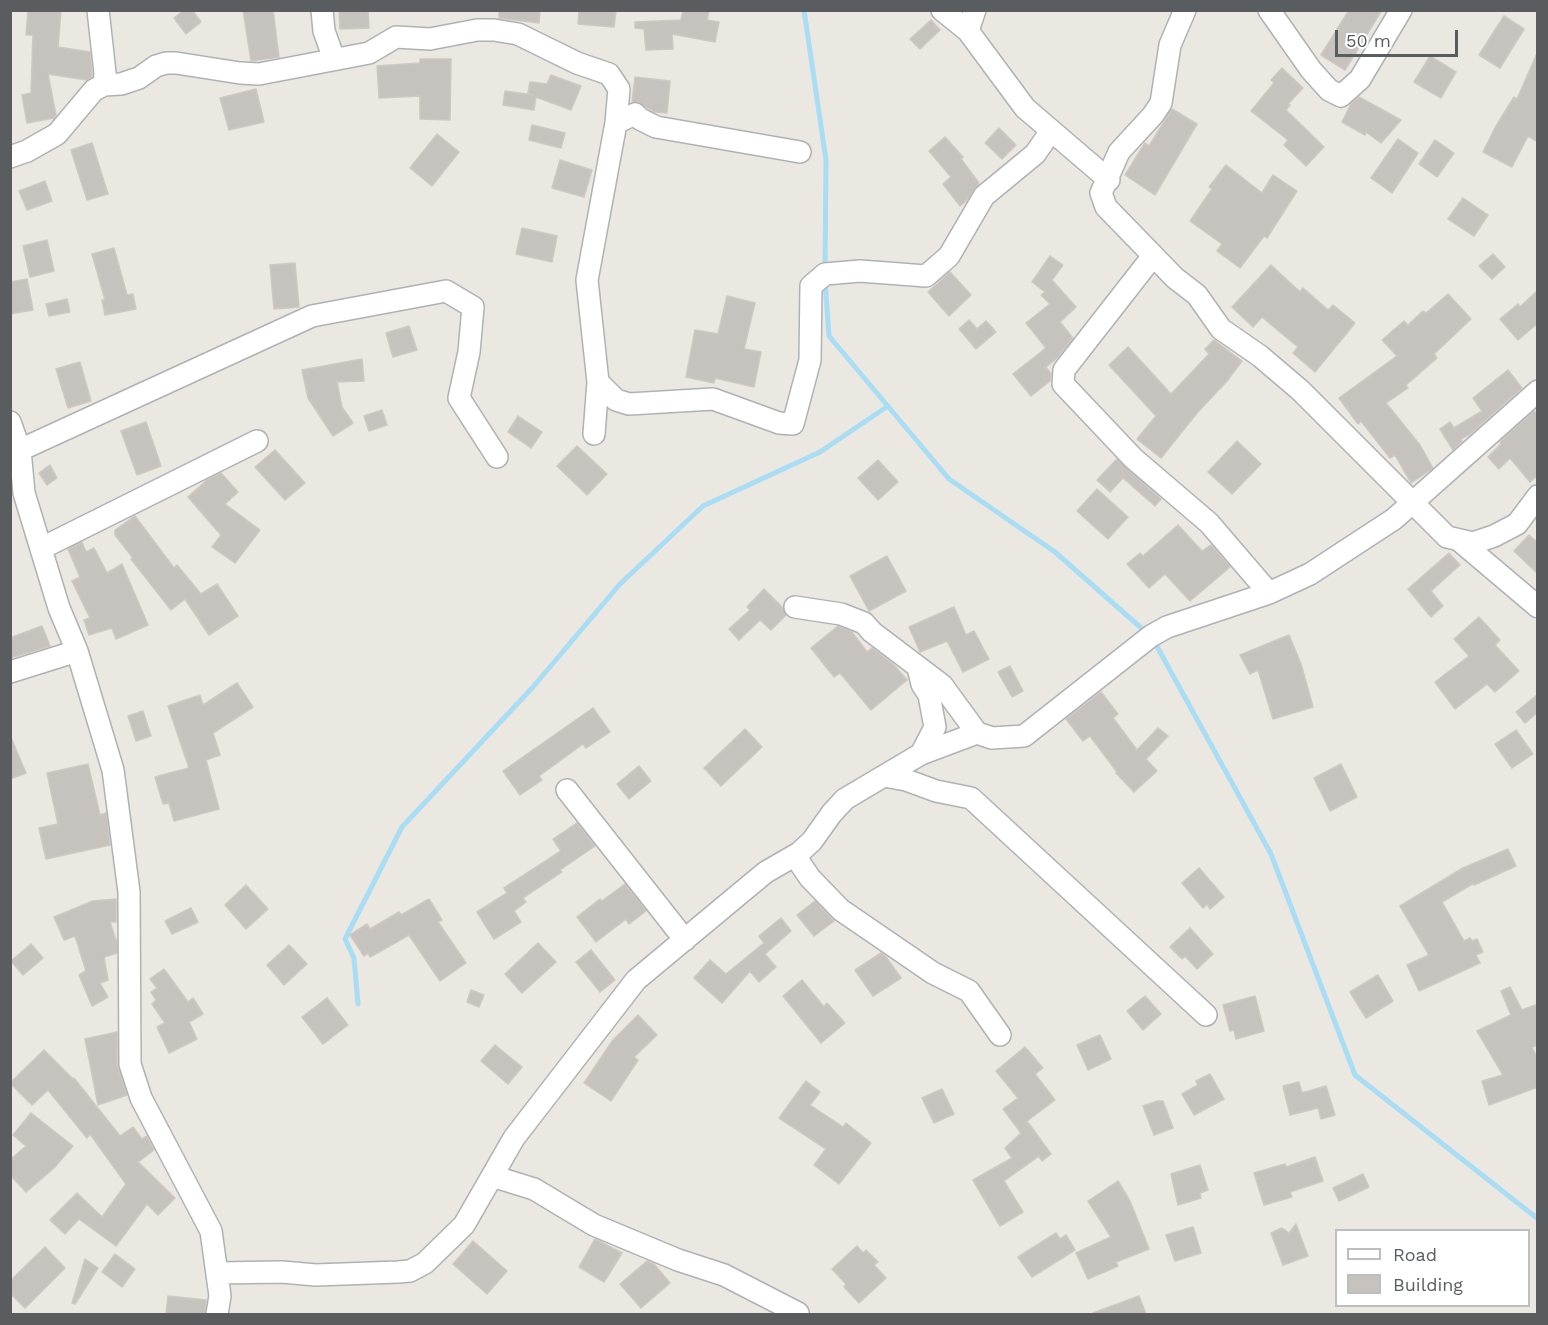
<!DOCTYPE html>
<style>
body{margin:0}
#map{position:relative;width:1548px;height:1325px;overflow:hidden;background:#ebe7e1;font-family:"Work Sans",sans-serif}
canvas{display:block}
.frame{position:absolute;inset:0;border:12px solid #5a5d60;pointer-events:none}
.legend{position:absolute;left:1335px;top:1229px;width:195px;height:78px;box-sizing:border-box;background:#fff;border:2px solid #bdbebf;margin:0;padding:8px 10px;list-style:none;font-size:18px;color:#5a5d60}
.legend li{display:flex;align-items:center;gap:12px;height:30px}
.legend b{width:30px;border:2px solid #bdbebf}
.scale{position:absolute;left:1335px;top:30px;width:123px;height:27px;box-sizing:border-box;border:3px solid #5a5d60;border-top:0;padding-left:8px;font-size:18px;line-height:21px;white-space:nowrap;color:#5a5d60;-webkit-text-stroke:4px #fff;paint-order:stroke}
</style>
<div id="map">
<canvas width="1548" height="1325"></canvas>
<div class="frame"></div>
<ul class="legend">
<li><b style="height:8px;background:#fff"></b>Road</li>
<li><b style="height:16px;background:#c6c2be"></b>Building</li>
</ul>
<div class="scale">50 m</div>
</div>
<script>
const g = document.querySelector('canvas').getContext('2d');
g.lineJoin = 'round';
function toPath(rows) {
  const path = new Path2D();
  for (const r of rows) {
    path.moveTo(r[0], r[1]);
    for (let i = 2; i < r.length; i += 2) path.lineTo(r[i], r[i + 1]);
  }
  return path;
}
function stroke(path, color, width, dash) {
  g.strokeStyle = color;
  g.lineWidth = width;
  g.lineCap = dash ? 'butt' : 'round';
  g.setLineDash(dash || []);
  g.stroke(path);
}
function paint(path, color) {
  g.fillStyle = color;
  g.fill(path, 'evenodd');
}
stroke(toPath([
 [804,10,826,160,825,269],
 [825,281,829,336,949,479,1055,552,1148,634],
 [1154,641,1271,854,1355,1075,1538,1219],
 [358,1004,354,958,345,939,402,827,533,687,620,584,703,506,820,452,888,406]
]), '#a8ddf4', 5);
const building = toPath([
 [28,10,61,10,58,47,90,52,92,73,92,77,87,80,48,74,56,115,54,118,27,123,22,95,31,93,33,35,26,35,28,10],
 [184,10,192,10,201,22,186,34,174,18,184,10],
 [243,10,273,10,279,57,251,61,243,10],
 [339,10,368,10,369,28,340,29,339,10],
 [499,10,540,10,539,23,499,18,499,10],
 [579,10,616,10,614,27,578,24,579,10],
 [683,10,709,10,707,20,719,22,715,42,672,34,673,49,646,50,644,29,635,28,635,22,681,20,683,10],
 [1349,10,1382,10,1345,70,1321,55,1349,10],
 [1504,16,1524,29,1500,68,1479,55,1504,16],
 [931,20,940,30,920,49,910,39,931,20],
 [1538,51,1538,142,1528,136,1512,167,1483,152,1496,126,1514,97,1517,99,1538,51],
 [1430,56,1456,72,1441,98,1414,82,1430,56],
 [420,59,451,59,450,120,420,119,420,96,379,98,377,66,420,63,420,59],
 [1282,68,1303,88,1288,104,1290,105,1286,110,1324,147,1306,166,1284,145,1288,140,1251,111,1274,83,1271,80,1282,68],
 [551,75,581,86,571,110,536,97,534,110,503,105,505,91,533,95,528,93,530,82,547,84,551,75],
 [635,77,670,81,667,113,654,112,638,102,632,102,635,77],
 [256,89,264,122,229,130,220,98,256,89],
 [1359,97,1401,120,1381,143,1366,132,1365,135,1342,122,1351,104,1359,97],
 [1172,109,1197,124,1155,195,1125,175,1145,143,1149,146,1172,109],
 [532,125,565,133,561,148,529,140,532,125],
 [999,128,1016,145,1002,159,985,143,999,128],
 [437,134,459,152,432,186,410,168,437,134],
 [945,137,963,157,961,159,979,183,966,201,960,206,943,184,951,177,929,151,945,137],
 [1398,139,1418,153,1392,193,1371,178,1398,139],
 [1435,140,1454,153,1437,177,1419,164,1435,140],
 [92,143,108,194,87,200,71,150,92,143],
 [560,160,592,170,584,197,552,188,560,160],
 [1226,165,1262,193,1273,175,1297,191,1267,238,1264,236,1240,268,1217,251,1222,244,1190,221,1212,189,1209,187,1226,165],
 [45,181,52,201,27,210,19,191,45,181],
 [1463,198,1488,215,1474,236,1448,219,1463,198],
 [522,228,557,236,552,262,516,254,522,228],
 [47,240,54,271,30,277,23,246,47,240],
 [114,248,127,295,133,294,136,309,105,315,102,300,105,300,92,254,114,248],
 [1493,254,1505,267,1492,279,1479,266,1493,254],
 [1050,256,1063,265,1052,280,1076,307,1060,322,1073,338,1057,358,1046,367,1051,374,1050,381,1031,396,1013,374,1046,348,1026,323,1050,304,1041,295,1045,292,1032,282,1050,256],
 [295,263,299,307,274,309,270,265,295,263],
 [1271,265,1300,292,1303,288,1328,310,1333,305,1355,323,1315,372,1293,353,1298,347,1262,317,1253,327,1232,307,1271,265],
 [950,272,971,295,949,316,928,292,950,272],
 [27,279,33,310,10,314,10,282,27,279],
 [1538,290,1538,323,1518,340,1500,319,1518,304,1520,307,1538,290],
 [1448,294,1471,319,1434,354,1437,358,1406,385,1408,388,1386,403,1420,445,1433,468,1411,483,1395,455,1390,458,1361,421,1358,424,1339,398,1397,356,1382,340,1404,321,1408,325,1423,311,1426,313,1448,294],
 [727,296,755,303,744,349,761,352,754,387,715,378,714,383,686,377,695,330,718,334,727,296],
 [67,299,70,312,49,316,46,304,67,299],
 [969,320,977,329,986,321,996,332,976,349,959,329,969,320],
 [409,326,417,350,393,357,386,333,409,326],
 [1214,340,1242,361,1227,381,1197,413,1161,458,1137,439,1156,416,1109,365,1128,347,1171,394,1209,354,1205,349,1214,340],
 [362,359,364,381,337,382,342,407,353,423,333,436,308,398,302,370,362,359],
 [80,362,91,401,68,408,56,369,80,362],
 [1508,370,1522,388,1470,434,1461,439,1462,441,1453,450,1440,429,1450,422,1454,428,1482,411,1473,398,1508,370],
 [382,410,387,425,369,431,364,416,382,410],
 [1534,411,1538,414,1538,475,1530,482,1510,458,1499,469,1488,457,1501,444,1500,442,1534,411],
 [518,416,542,432,531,448,508,432,518,416],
 [146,422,161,466,137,475,121,431,146,422],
 [1237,441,1261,464,1232,494,1208,472,1237,441],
 [577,446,607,474,587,495,557,466,577,446],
 [275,450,305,483,285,500,255,467,275,450],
 [1117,459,1161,499,1155,506,1123,478,1110,492,1097,480,1117,459],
 [878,460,898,482,878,500,858,478,878,460],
 [50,465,57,478,47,485,39,473,50,465],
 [221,473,238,492,225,504,260,530,235,563,212,547,221,535,188,497,207,480,221,473],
 [1097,489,1128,517,1108,539,1077,511,1097,489],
 [135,516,174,568,177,565,201,594,217,584,238,616,209,635,185,599,171,610,131,559,133,558,115,535,115,530,135,516],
 [1178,525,1202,551,1211,545,1230,567,1190,601,1165,574,1149,588,1127,564,1140,553,1143,556,1178,525],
 [1529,535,1538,543,1538,574,1514,551,1529,535],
 [82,542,86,552,94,548,107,573,122,564,148,625,116,639,112,628,89,635,84,620,90,618,72,581,80,577,68,549,82,542],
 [1449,553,1460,565,1431,591,1443,606,1431,617,1408,589,1449,553],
 [887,556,906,591,869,611,850,576,887,556],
 [764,589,782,607,786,615,771,630,760,620,739,640,729,629,750,610,747,607,764,589],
 [954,607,966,635,974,631,989,659,963,672,947,641,920,652,909,627,954,607],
 [1479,617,1500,640,1495,645,1519,671,1495,692,1487,684,1455,709,1435,682,1469,656,1454,639,1479,617],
 [42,626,50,646,10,658,10,638,42,626],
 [838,626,852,632,867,652,872,648,894,665,907,680,871,710,840,673,834,677,811,648,838,626],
 [1289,635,1301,664,1313,707,1273,719,1258,670,1250,674,1240,655,1289,635],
 [1010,666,1023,691,1012,697,998,672,1010,666],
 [237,683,253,707,213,733,220,755,206,760,219,809,174,821,169,803,163,804,155,777,189,768,168,706,200,695,203,705,237,683],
 [1101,692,1118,714,1113,718,1137,750,1158,728,1168,736,1146,759,1157,771,1134,792,1116,773,1117,772,1090,736,1083,741,1066,719,1101,692],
 [1538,694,1538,712,1525,723,1516,712,1538,694],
 [593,708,610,732,586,748,583,744,539,776,542,780,520,795,503,771,593,708],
 [143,711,151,736,136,741,128,716,143,711],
 [745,729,762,747,721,786,704,768,745,729],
 [1516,730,1533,754,1512,768,1495,744,1516,730],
 [10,735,26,773,10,779,10,735],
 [88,764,100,815,106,813,110,845,46,859,39,828,58,824,47,773,88,764],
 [1341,764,1357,797,1330,811,1314,778,1341,764],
 [639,766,651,781,629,799,617,784,639,766],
 [577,823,595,846,560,870,562,872,523,898,526,902,514,911,521,922,494,939,477,912,507,893,504,888,561,851,553,839,577,823],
 [1508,849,1516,866,1474,885,1474,883,1442,902,1464,941,1470,938,1472,941,1477,939,1483,952,1476,955,1480,963,1419,991,1407,965,1429,955,1400,906,1463,868,1508,849],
 [1199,868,1224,897,1210,909,1207,904,1203,908,1182,883,1199,868],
 [625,884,646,911,629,924,626,919,596,942,577,917,600,899,602,901,625,884],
 [246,885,268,909,246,929,225,905,246,885],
 [116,899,116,922,110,922,117,943,117,953,104,957,108,980,100,983,108,997,92,1006,79,975,86,971,75,936,64,940,54,917,93,901,116,899],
 [429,899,442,920,438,922,466,963,440,981,409,935,370,957,368,953,364,956,350,935,367,924,370,929,399,912,401,915,429,899],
 [815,901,834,921,814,936,797,915,815,901],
 [191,908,198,922,172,934,165,921,191,908],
 [781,918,791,931,765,954,776,967,759,982,750,971,722,1003,694,978,710,960,726,974,764,943,759,936,781,918],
 [1190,928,1213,954,1197,969,1185,956,1182,959,1170,947,1190,928],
 [538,943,556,962,522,993,505,974,538,943],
 [31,944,43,958,23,975,11,961,31,944],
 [289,945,307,964,284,985,267,965,289,945],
 [591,950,615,980,600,992,576,962,591,950],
 [881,953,886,957,901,978,873,996,855,970,881,953],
 [164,969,188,1002,193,998,203,1014,189,1022,197,1039,169,1053,157,1027,165,1023,152,1004,156,1000,151,992,157,988,150,979,164,969],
 [1378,975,1393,1001,1366,1018,1350,992,1378,975],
 [802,980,824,1007,827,1003,845,1023,821,1043,783,996,802,980],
 [1510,987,1522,1010,1538,1004,1538,1045,1532,1047,1538,1060,1538,1087,1489,1105,1482,1081,1503,1075,1477,1031,1511,1015,1501,991,1510,987],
 [471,990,484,995,479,1007,467,1002,471,990],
 [1145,996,1161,1014,1143,1030,1127,1011,1145,996],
 [1255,996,1264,1031,1236,1039,1234,1030,1230,1031,1223,1005,1255,996],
 [327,998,348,1025,323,1044,302,1017,327,998],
 [638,1015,657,1035,634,1057,638,1060,611,1101,584,1083,613,1040,638,1015],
 [117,1032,117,1064,127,1095,98,1105,85,1039,117,1032],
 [1100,1035,1111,1059,1088,1070,1077,1045,1100,1035],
 [495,1045,522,1067,508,1084,481,1061,495,1045],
 [1025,1047,1043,1068,1035,1074,1055,1100,1027,1121,1051,1154,1042,1161,1039,1156,1004,1181,1023,1212,1000,1226,973,1180,1012,1158,1005,1148,1021,1133,1003,1109,1018,1098,996,1071,1025,1047],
 [44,1050,73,1079,74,1078,120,1136,133,1127,142,1139,147,1136,154,1150,138,1162,175,1198,158,1215,147,1204,116,1246,79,1219,65,1234,50,1220,77,1193,102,1217,126,1184,90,1134,87,1138,48,1090,32,1105,10,1083,44,1050],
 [1210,1074,1224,1099,1194,1115,1182,1094,1198,1085,1196,1081,1210,1074],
 [806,1081,820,1092,810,1105,843,1127,846,1123,871,1143,839,1184,814,1165,826,1149,779,1118,806,1081],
 [1299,1082,1302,1093,1326,1086,1335,1115,1321,1119,1318,1108,1290,1115,1283,1086,1299,1082],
 [942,1089,954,1114,934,1123,922,1098,942,1089],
 [1158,1101,1163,1101,1173,1128,1154,1135,1143,1106,1158,1101],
 [31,1113,73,1146,54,1168,26,1192,10,1175,10,1160,26,1146,13,1135,31,1113],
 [1315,1157,1323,1181,1290,1192,1292,1197,1264,1205,1254,1173,1285,1164,1286,1167,1315,1157],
 [1200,1165,1208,1190,1200,1193,1201,1198,1178,1205,1171,1174,1200,1165],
 [1363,1174,1369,1187,1339,1201,1333,1188,1363,1174],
 [1118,1181,1130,1201,1149,1249,1116,1262,1118,1266,1088,1279,1076,1253,1111,1237,1088,1201,1118,1181],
 [1296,1224,1308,1256,1283,1265,1271,1233,1282,1228,1289,1233,1296,1224],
 [1193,1227,1201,1253,1175,1261,1166,1235,1193,1227],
 [1056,1233,1060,1239,1066,1235,1075,1250,1032,1277,1018,1257,1056,1233],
 [595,1239,622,1253,604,1282,579,1267,595,1239],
 [473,1241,507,1271,487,1294,453,1264,473,1241],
 [857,1246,863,1253,866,1250,878,1262,874,1265,886,1278,859,1303,844,1287,846,1284,832,1269,857,1246],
 [45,1247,65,1268,25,1308,10,1293,10,1281,45,1247],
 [115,1254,135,1269,122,1287,102,1272,115,1254],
 [85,1259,98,1268,75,1304,72,1303,85,1259],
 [647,1261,654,1264,670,1283,641,1308,620,1284,647,1261],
 [168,1296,206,1300,205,1314,166,1314,168,1296],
 [1139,1296,1146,1314,1093,1314,1093,1313,1139,1296]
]);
paint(building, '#c6c2be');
stroke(building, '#cec8c0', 1.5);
const minor = toPath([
 [98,10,105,73,104,85],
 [322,10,324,31,334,59],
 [942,10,968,31,1025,108,1109,180],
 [1185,10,1170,45,1161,103,1153,115,1119,152,1101,193,1106,207,1175,278,1197,295,1221,329,1260,356,1300,390,1447,537,1473,543,1494,536,1517,524,1538,496],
 [1269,10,1311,70,1329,90,1341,96,1360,79,1401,10],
 [968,31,975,10],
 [10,157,27,151,57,134,94,90,104,85,121,84,139,78,156,66,166,63,176,63,240,73,259,74,369,53,396,37,430,39,477,30,494,30,518,34,577,63,609,74,619,89,616,123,635,114,640,119,656,127,800,152],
 [1153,256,1064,370,1063,384,1133,458,1209,523,1269,593],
 [598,382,616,400,629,404,713,399,779,423,793,424,810,360,811,286,825,274,860,271,926,276,949,256,984,196,1035,154,1051,131],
 [10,422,20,450,24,493,59,608,77,651,113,770,129,892,130,1064,141,1098,211,1231,220,1296,217,1314],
 [594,434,598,382,587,280,616,123],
 [20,450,312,316,446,291,473,307,469,352,459,398,497,457],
 [1460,541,1538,607],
 [42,548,257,441],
 [795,607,841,614,864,623,872,632,942,685,977,733],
 [918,668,922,684,929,695,935,727,921,754],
 [10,672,77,651],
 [884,776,906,780,936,791,971,798,1206,1015],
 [567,790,685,940],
 [795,856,810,878,841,910,933,973,969,991,1000,1035],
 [492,1176,534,1189,594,1225,678,1260,724,1275,798,1313],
 [218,1273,282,1272,316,1275,398,1272,410,1271,425,1263,464,1225,514,1138,636,980,743,891,766,872,799,853,812,841,832,813,845,799,921,754,977,733,992,738,1024,736,1151,636,1167,627,1269,593,1310,574,1394,519,1538,391]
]);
stroke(minor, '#afb2b5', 24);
stroke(minor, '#fff', 21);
</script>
